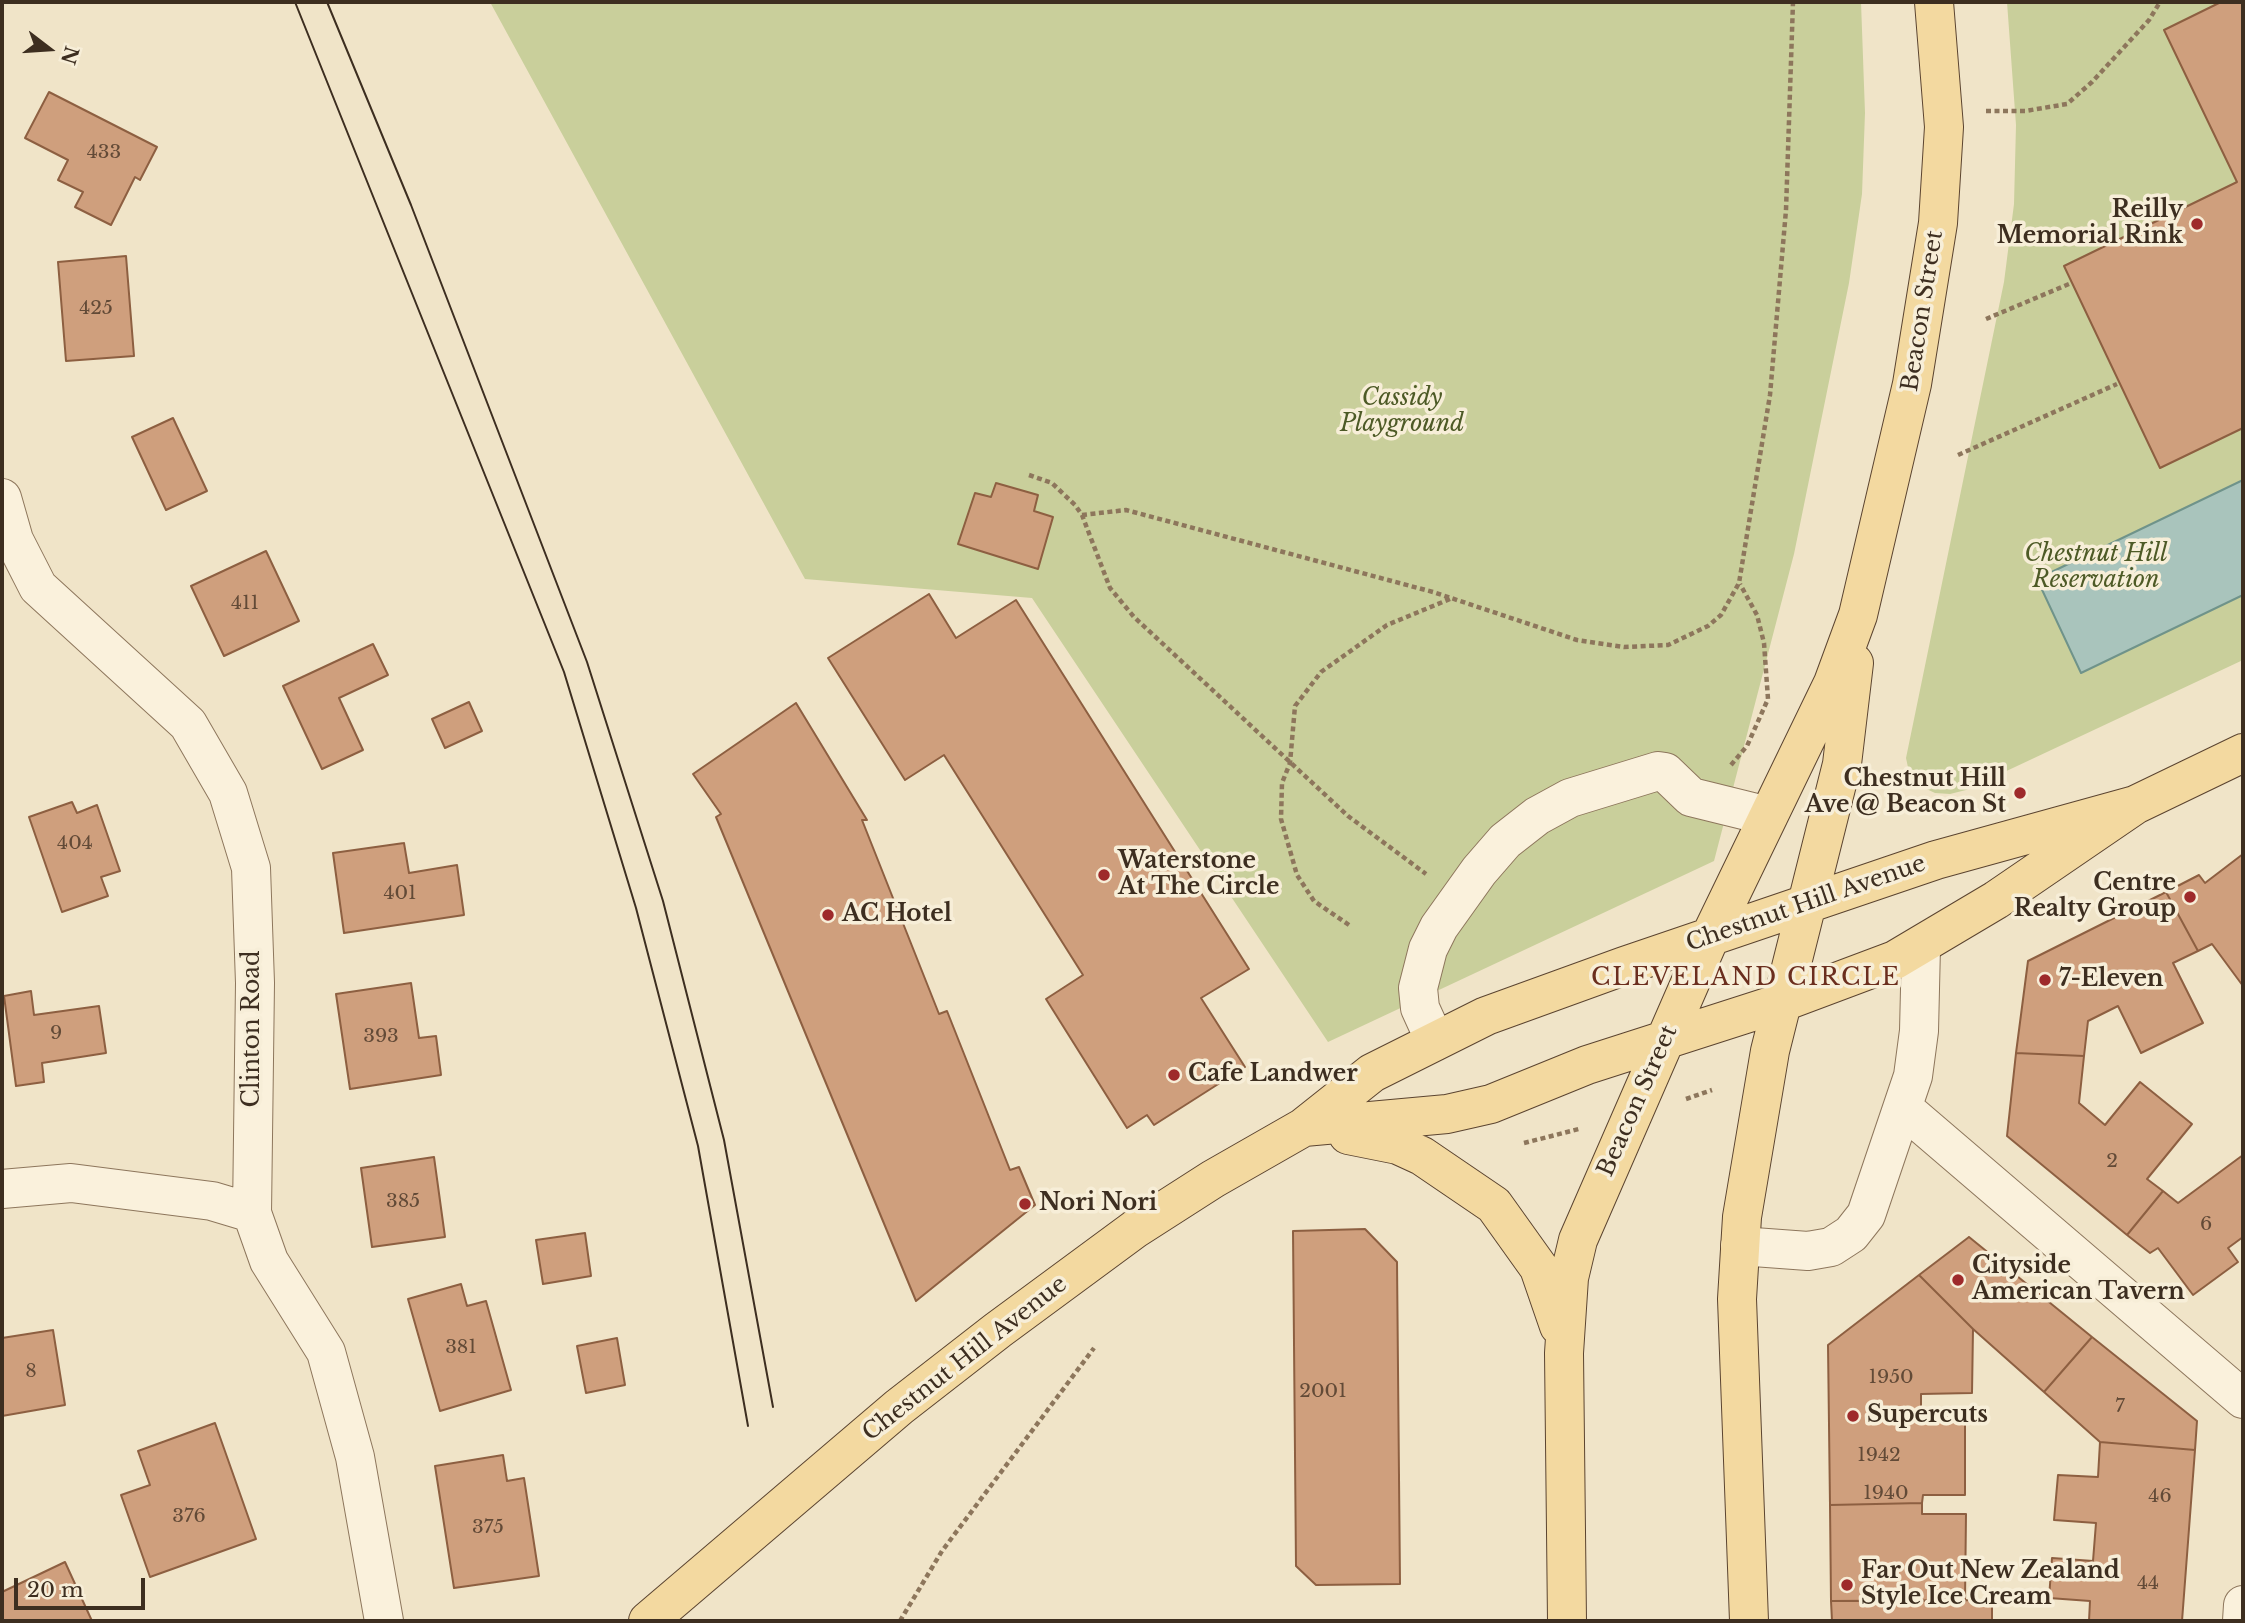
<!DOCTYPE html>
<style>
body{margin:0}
#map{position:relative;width:2245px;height:1623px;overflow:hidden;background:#f0e4c8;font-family:"Libre Baskerville",serif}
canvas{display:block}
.frame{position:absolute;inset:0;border:4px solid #3d2e20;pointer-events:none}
.north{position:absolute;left:14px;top:14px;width:70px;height:70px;-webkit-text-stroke:5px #f7eed8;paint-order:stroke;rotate:107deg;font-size:19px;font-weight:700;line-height:28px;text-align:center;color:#3d2e20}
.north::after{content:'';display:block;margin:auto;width:24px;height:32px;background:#3d2e20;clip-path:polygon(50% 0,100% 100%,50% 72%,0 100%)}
.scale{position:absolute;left:14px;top:1578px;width:131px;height:32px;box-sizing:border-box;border:4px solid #3d2e20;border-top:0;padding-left:9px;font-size:21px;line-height:24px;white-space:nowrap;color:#3d2e20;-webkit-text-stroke:5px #f7eed8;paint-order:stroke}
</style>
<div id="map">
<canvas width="2245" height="1623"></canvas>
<div class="frame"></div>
<div class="north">N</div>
<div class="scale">20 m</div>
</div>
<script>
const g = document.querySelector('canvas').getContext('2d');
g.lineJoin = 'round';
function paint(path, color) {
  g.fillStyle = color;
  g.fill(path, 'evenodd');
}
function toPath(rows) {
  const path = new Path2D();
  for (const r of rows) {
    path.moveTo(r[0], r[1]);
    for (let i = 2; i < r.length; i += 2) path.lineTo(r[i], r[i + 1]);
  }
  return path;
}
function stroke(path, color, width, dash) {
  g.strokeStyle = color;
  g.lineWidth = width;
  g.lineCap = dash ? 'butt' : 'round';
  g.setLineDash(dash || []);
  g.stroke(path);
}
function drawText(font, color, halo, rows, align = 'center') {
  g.font = font + ' "Libre Baskerville",serif';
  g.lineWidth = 7;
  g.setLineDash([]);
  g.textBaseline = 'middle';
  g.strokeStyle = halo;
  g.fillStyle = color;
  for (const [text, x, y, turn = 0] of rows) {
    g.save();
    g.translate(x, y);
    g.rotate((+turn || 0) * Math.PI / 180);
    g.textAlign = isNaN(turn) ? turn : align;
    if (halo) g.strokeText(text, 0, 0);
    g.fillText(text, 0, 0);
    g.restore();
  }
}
paint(toPath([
 [490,2,1861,2,1865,113,1862,194,1849,283,1794,554,1714,861,1328,1042,1032,598,805,579],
 [2007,2,2243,2,2243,660,1966,790,1950,794,1935,793,1918,785,1909,772,1906,758,2004,282,2014,204,2016,125]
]), '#c9cf9b');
const water = toPath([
 [2243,480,2243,595,2081,673,2037,579,2243,480]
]);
paint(water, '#a9c4bc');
stroke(water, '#6f938a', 2);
const building = toPath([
 [2221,2,2243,2,2243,428,2160,468,2064,266,2237,182,2164,30,2221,2],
 [49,92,157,147,140,180,135,177,111,225,75,207,83,192,58,180,68,160,25,138,49,92],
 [126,256,134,356,66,361,58,262,126,256],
 [173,418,207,491,166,510,132,437,173,418],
 [996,483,1038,495,1034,511,1053,517,1038,569,958,544,975,493,991,497,996,483],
 [266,551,299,621,224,656,191,586,266,551],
 [929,594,956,638,1016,600,1249,969,1201,998,1245,1067,1154,1125,1147,1115,1127,1128,1046,999,1083,975,944,755,905,780,828,658,929,594],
 [373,644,388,675,339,698,363,750,322,769,283,686,373,644],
 [469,702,482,731,445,748,432,719,469,702],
 [796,703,867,820,862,820,939,1014,947,1011,1010,1170,1019,1167,1035,1205,916,1301,716,817,721,814,693,774,796,703],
 [72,802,77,813,97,805,120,871,101,877,108,896,62,912,29,817,72,802],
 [404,843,409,873,457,865,464,915,344,933,333,853,404,843],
 [2243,854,2243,986,2212,944,2198,951,2166,892,2199,875,2205,883,2243,854],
 [2166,892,2198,951,2173,963,2203,1023,2141,1053,2118,1006,2088,1021,2084,1056,2016,1053,2028,961,2166,892],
 [411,983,419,1038,436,1036,441,1075,350,1089,336,994,411,983],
 [31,991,34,1015,99,1006,106,1053,42,1063,44,1082,16,1086,4,996,31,991],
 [2016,1053,2084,1056,2079,1103,2105,1125,2140,1082,2192,1124,2147,1179,2163,1191,2127,1235,2007,1136,2016,1053],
 [2243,1155,2243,1237,2228,1248,2238,1262,2193,1295,2158,1248,2150,1253,2127,1235,2163,1191,2178,1203,2243,1155],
 [434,1157,445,1237,372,1247,361,1168,434,1157],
 [1365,1229,1397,1262,1400,1584,1316,1585,1296,1566,1293,1231,1365,1229],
 [585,1233,591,1276,543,1284,536,1240,585,1233],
 [1969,1237,2092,1337,2044,1392,1973,1329,1919,1275,1969,1237],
 [1919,1275,1973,1329,1972,1393,1921,1394,1921,1414,1965,1414,1965,1495,1923,1495,1922,1503,1830,1505,1828,1345,1919,1275],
 [461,1284,467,1306,486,1301,511,1390,440,1411,408,1299,461,1284],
 [53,1330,65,1405,2,1416,2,1338,53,1330],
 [2092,1337,2197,1421,2195,1450,2100,1442,2044,1392,2092,1337],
 [617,1338,625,1385,586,1393,577,1346,617,1338],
 [215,1423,256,1539,150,1577,121,1495,150,1485,138,1451,215,1423],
 [2100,1442,2195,1450,2182,1621,2089,1621,2090,1601,2049,1598,2052,1558,2093,1561,2096,1523,2054,1520,2058,1475,2098,1477,2100,1442],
 [503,1455,507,1481,524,1478,539,1576,454,1588,435,1466,503,1455],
 [1922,1503,1922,1514,1966,1514,1965,1601,1831,1601,1830,1505,1922,1503],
 [65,1562,92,1621,2,1621,2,1592,65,1562],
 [1992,1600,1992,1621,1832,1621,1831,1601,1992,1600]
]);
paint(building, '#cf9f7d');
stroke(building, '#8d5f41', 2);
const minor = toPath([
 [2,498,14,540,38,587,188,724,228,793,251,868,255,983,252,1213,269,1261,326,1352,355,1457,384,1621],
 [1435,1041,1420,1008,1418,988,1428,949,1439,927,1479,871,1505,841,1537,816,1570,798,1658,771,1665,772,1691,797,1768,816],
 [1903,1108,2243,1399],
 [2,1189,71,1183,212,1201,252,1213],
 [1740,1246,1808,1251,1831,1247,1851,1234,1866,1215,1913,1076,1919,1031,1921,947],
 [2242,1621,2243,1605]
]);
const major = toPath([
 [1304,1127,1447,1114,1491,1104,1587,1065,1783,1002,1895,960,1996,900,2135,805,2243,753],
 [1348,1135,1398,1145,1422,1156,1494,1205,1539,1268,1559,1326],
 [648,1621,899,1407,998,1330,1135,1229,1213,1179,1304,1127,1372,1073,1486,1016,1624,966,1936,860,2135,805],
 [1567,1621,1564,1353,1569,1278,1578,1240,1711,935,1833,683,1858,615,1912,384,1938,223,1944,127,1934,2],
 [1749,1621,1737,1299,1742,1217,1770,1051,1842,764,1854,663]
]);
stroke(minor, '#8d765c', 40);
stroke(major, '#5b4430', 40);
stroke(toPath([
 [1986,111,2025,111,2067,104,2092,82,2149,20,2160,2],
 [1986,319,2069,284],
 [1958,455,2117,384],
 [1029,475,1052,483,1075,505,1082,515,1110,588,1134,617,1348,816,1426,874],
 [1082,515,1126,510,1433,592,1577,640,1624,647,1668,645,1708,626,1721,615,1739,583,1770,395,1786,210,1793,2],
 [1731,765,1747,746,1768,699,1764,643,1757,615,1740,584],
 [1349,925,1314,901,1297,875,1281,819,1282,783,1290,763,1295,706,1321,672,1387,625,1450,599],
 [1686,1099,1712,1090],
 [1524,1143,1579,1129],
 [900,1621,942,1551,1094,1348]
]), '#8d765c', 4.5, [5, 3.5]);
stroke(minor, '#faf1dc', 38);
stroke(major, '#f3d9a0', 38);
stroke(toPath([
 [295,2,564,672,636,908,698,1146,748,1426],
 [327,2,411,205,587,662,663,901,724,1140,773,1407]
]), '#3d2e20', 2);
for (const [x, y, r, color] of [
 [2197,224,7,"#9e2a2b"],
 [2020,793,7,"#9e2a2b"],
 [1104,875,7,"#9e2a2b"],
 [2190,897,7,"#9e2a2b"],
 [828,915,7,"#9e2a2b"],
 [2045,980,7,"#9e2a2b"],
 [1174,1075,7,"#9e2a2b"],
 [1025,1204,7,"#9e2a2b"],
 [1958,1280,7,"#9e2a2b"],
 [1853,1416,7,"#9e2a2b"],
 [1847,1585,7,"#9e2a2b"]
]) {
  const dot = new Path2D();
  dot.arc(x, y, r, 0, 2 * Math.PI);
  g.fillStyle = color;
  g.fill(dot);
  stroke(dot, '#f7eed8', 2.5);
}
drawText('19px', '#624a37', null, [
 ["433",104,153],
 ["425",96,309],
 ["411",245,604],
 ["404",75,844],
 ["401",400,894],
 ["9",56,1034],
 ["393",381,1037],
 ["2",2112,1162],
 ["385",403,1202],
 ["6",2206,1225],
 ["381",461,1348],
 ["8",31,1372],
 ["1950",1891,1378],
 ["2001",1323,1392],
 ["7",2120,1407],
 ["1942",1879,1456],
 ["1940",1886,1494],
 ["46",2160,1497],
 ["376",189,1517],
 ["375",488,1528],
 ["44",2148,1584]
]);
drawText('bold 23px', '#3d2e20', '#f7eed8', [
 ["Reilly",2183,211,"right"],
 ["Memorial Rink",2183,237,"right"],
 ["Chestnut Hill",2006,780,"right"],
 ["Ave @ Beacon St",2006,806,"right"],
 ["Waterstone",1118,862],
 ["At The Circle",1118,888],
 ["Centre",2176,884,"right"],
 ["Realty Group",2176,910,"right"],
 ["AC Hotel",842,915],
 ["7-Eleven",2059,980],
 ["Cafe Landwer",1188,1075],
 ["Nori Nori",1039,1204],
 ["Cityside",1972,1267],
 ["American Tavern",1972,1293],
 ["Supercuts",1867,1416],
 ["Far Out New Zealand",1861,1572],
 ["Style Ice Cream",1861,1598]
], 'left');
drawText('23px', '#3d2e20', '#f7eed8', [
 ["Beacon Street",1923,311,-81],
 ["Chestnut Hill Avenue",1806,904,-19],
 ["Clinton Road",253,1029,-90],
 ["Beacon Street",1638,1101,-66],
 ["Chestnut Hill Avenue",965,1359,-38]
]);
drawText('italic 23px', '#4d5a26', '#f7eed8', [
 ["Cassidy",1402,399],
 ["Playground",1402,425],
 ["Chestnut Hill",2096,555],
 ["Reservation",2096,581]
]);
g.letterSpacing = '2px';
drawText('24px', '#6b2e1e', '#f7eed8', [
 ["CLEVELAND CIRCLE",1746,978]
]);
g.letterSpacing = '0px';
</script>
